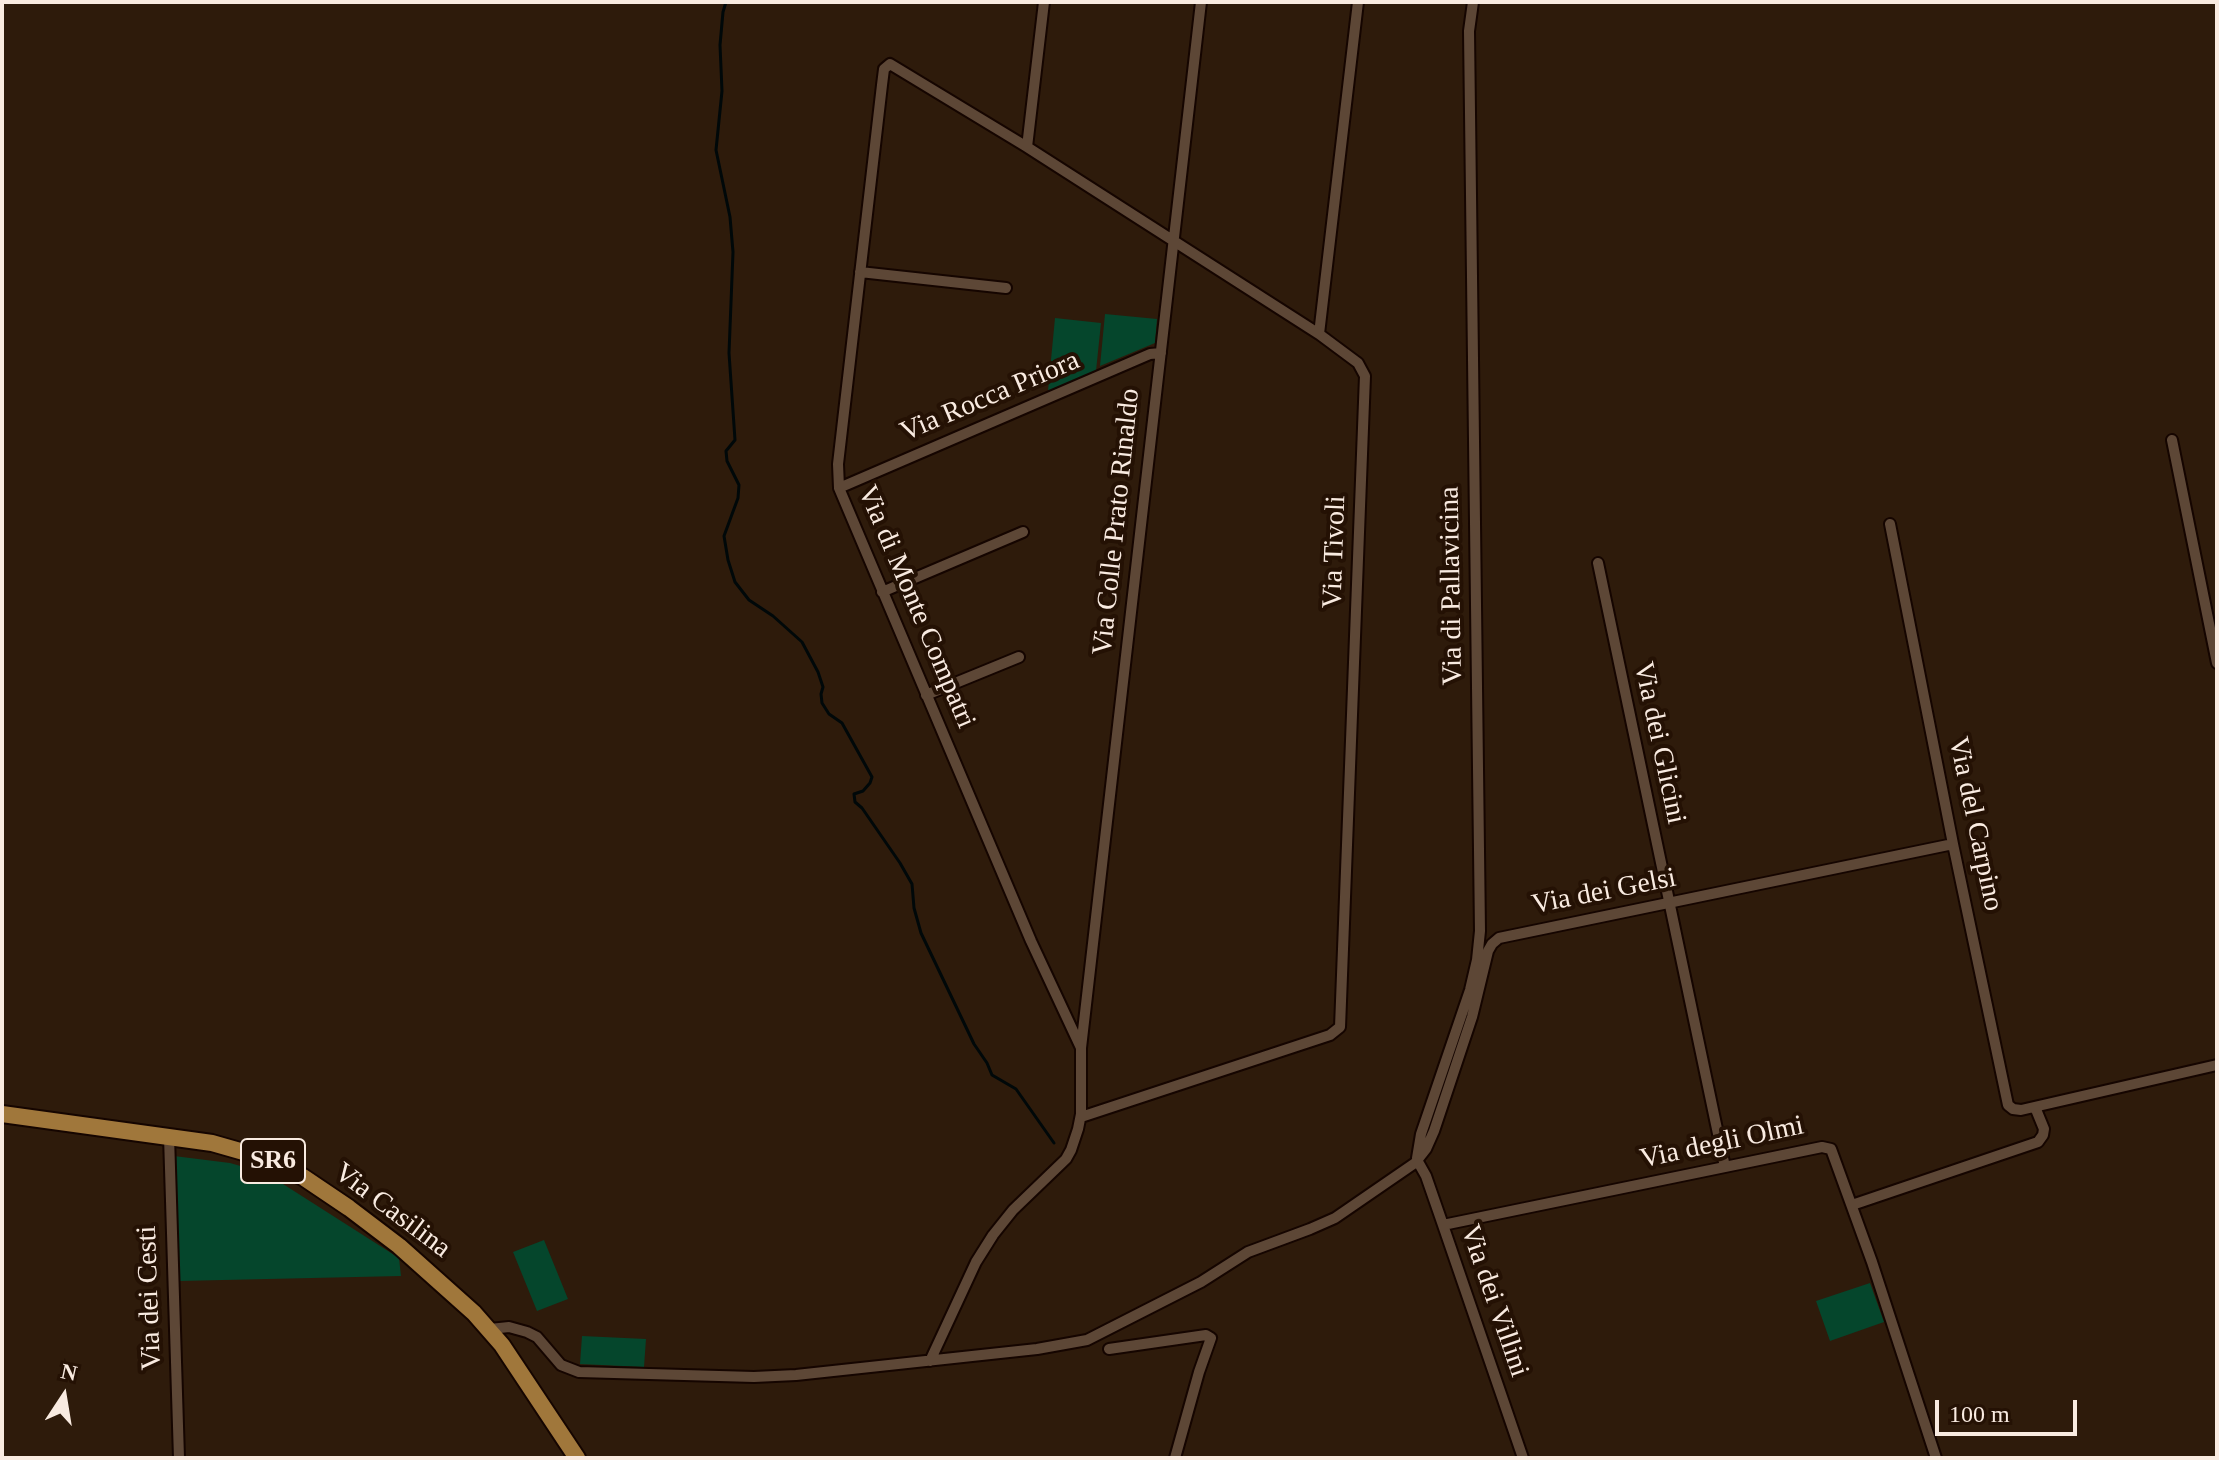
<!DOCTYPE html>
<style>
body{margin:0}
#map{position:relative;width:2219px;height:1460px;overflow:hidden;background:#2e1b0b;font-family:Georgia,serif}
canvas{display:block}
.frame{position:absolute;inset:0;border:4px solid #f9ebe1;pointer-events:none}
.north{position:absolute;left:24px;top:1356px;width:80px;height:80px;-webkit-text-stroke:6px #241104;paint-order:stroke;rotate:12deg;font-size:22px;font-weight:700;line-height:32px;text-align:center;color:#f9ebe1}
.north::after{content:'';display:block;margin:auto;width:28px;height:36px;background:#f9ebe1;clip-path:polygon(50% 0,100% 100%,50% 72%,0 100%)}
.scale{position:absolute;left:1935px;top:1400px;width:142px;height:36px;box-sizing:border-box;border:4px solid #f9ebe1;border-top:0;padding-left:10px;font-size:24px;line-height:28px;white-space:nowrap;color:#f9ebe1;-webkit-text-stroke:6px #241104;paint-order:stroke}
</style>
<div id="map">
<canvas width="2219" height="1460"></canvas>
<div class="frame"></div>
<div class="north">N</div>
<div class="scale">100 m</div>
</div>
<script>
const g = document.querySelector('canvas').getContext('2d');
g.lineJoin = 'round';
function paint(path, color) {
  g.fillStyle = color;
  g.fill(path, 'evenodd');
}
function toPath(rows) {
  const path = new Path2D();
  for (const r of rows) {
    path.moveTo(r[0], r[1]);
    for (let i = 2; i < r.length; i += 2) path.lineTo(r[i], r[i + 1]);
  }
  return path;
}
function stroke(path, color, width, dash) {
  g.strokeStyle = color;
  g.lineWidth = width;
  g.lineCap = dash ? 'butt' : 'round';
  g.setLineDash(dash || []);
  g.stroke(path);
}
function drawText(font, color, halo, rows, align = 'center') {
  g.font = font + ' Georgia,serif';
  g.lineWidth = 8;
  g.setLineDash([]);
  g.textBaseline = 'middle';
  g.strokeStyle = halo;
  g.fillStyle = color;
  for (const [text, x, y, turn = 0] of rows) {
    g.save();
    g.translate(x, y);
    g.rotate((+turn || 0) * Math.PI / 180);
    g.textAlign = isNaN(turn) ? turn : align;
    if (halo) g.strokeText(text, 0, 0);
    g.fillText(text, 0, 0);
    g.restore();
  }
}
paint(toPath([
 [1105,314,1157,319,1155,343,1100,366],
 [1055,318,1101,323,1096,371,1048,391],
 [174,1156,230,1163,258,1171,283,1184,399,1258,401,1276,179,1281,177,1280],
 [544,1240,568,1299,537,1311,513,1252],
 [1870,1283,1884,1322,1830,1341,1816,1301],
 [582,1336,646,1339,644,1367,580,1364]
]), '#05462c');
stroke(toPath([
 [726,2,723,12,720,45,722,91,716,150,730,217,733,252,729,353,735,440,726,451,727,461,739,485,738,498,724,536,728,560,735,582,749,600,773,616,802,642,818,672,823,687,821,694,822,703,829,714,842,723,872,777,870,783,863,791,854,794,855,802,862,808,900,863,912,884,914,908,921,933,974,1044,987,1063,992,1075,1016,1089,1054,1143]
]), '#000809', 3);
const minor = toPath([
 [1027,147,1044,2],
 [860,272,1006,288],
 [1319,334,1358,2],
 [2172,440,2217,663],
 [839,488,1150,354,1161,353],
 [1890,524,1953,844,2008,1105,2013,1109,2021,1110,2217,1065],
 [1598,563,1725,1167],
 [882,592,1023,532],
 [926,695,1019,657],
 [1081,1048,1031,941,839,488,838,464,882,85,884,69,890,64,1027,147,1319,334,1358,363,1365,376,1340,1027,1330,1035,1081,1117],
 [169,1136,179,1458],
 [1417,1158,1421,1134,1470,990,1477,960,1480,931,1469,31,1473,2],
 [1417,1160,1426,1176,1443,1225,1523,1458],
 [1852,1205,2038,1142,2043,1135,2044,1129,2035,1107],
 [1443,1225,1822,1147,1831,1149,1872,1262,1936,1458],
 [490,1329,509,1327,527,1332,537,1337,561,1365,579,1372,754,1377,796,1375,1037,1349,1087,1340,1201,1282,1248,1252,1310,1229,1335,1218,1415,1163,1426,1149,1434,1131,1472,1017,1488,951,1492,944,1499,938,1953,844],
 [1109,1349,1206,1335,1211,1338,1199,1372,1175,1458],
 [930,1361,976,1262,993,1235,1013,1210,1066,1159,1071,1150,1078,1129,1081,1114,1081,1048,1201,2]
]);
const primary = toPath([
 [2,1114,212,1143,261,1157,303,1177,349,1208,399,1246,474,1313,502,1345,577,1458]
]);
stroke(minor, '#150500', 14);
stroke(primary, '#150500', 20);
stroke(minor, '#5d4736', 10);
stroke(primary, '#a0773b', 16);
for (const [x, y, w] of [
 [273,1161,64]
]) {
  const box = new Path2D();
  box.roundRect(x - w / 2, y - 22, w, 44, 6);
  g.fillStyle = '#241104';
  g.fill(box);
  stroke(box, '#f9ebe1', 2);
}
drawText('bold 26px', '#f9ebe1', null, [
 ["SR6",273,1161]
]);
drawText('28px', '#f9ebe1', '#241104', [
 ["Via Rocca Priora",990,397,-23],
 ["Via Colle Prato Rinaldo",1117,522,-84],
 ["Via Tivoli",1335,552,-88],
 ["Via di Pallavicina",1452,586,-91],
 ["Via di Monte Compatri",916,607,67],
 ["Via dei Glicini",1659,743,78],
 ["Via del Carpino",1975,824,78],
 ["Via dei Gelsi",1604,892,-11],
 ["Via degli Olmi",1722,1143,-12],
 ["Via Casilina",392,1211,37],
 ["Via dei Cesti",150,1298,-92],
 ["Via dei Villini",1494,1301,71]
]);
</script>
